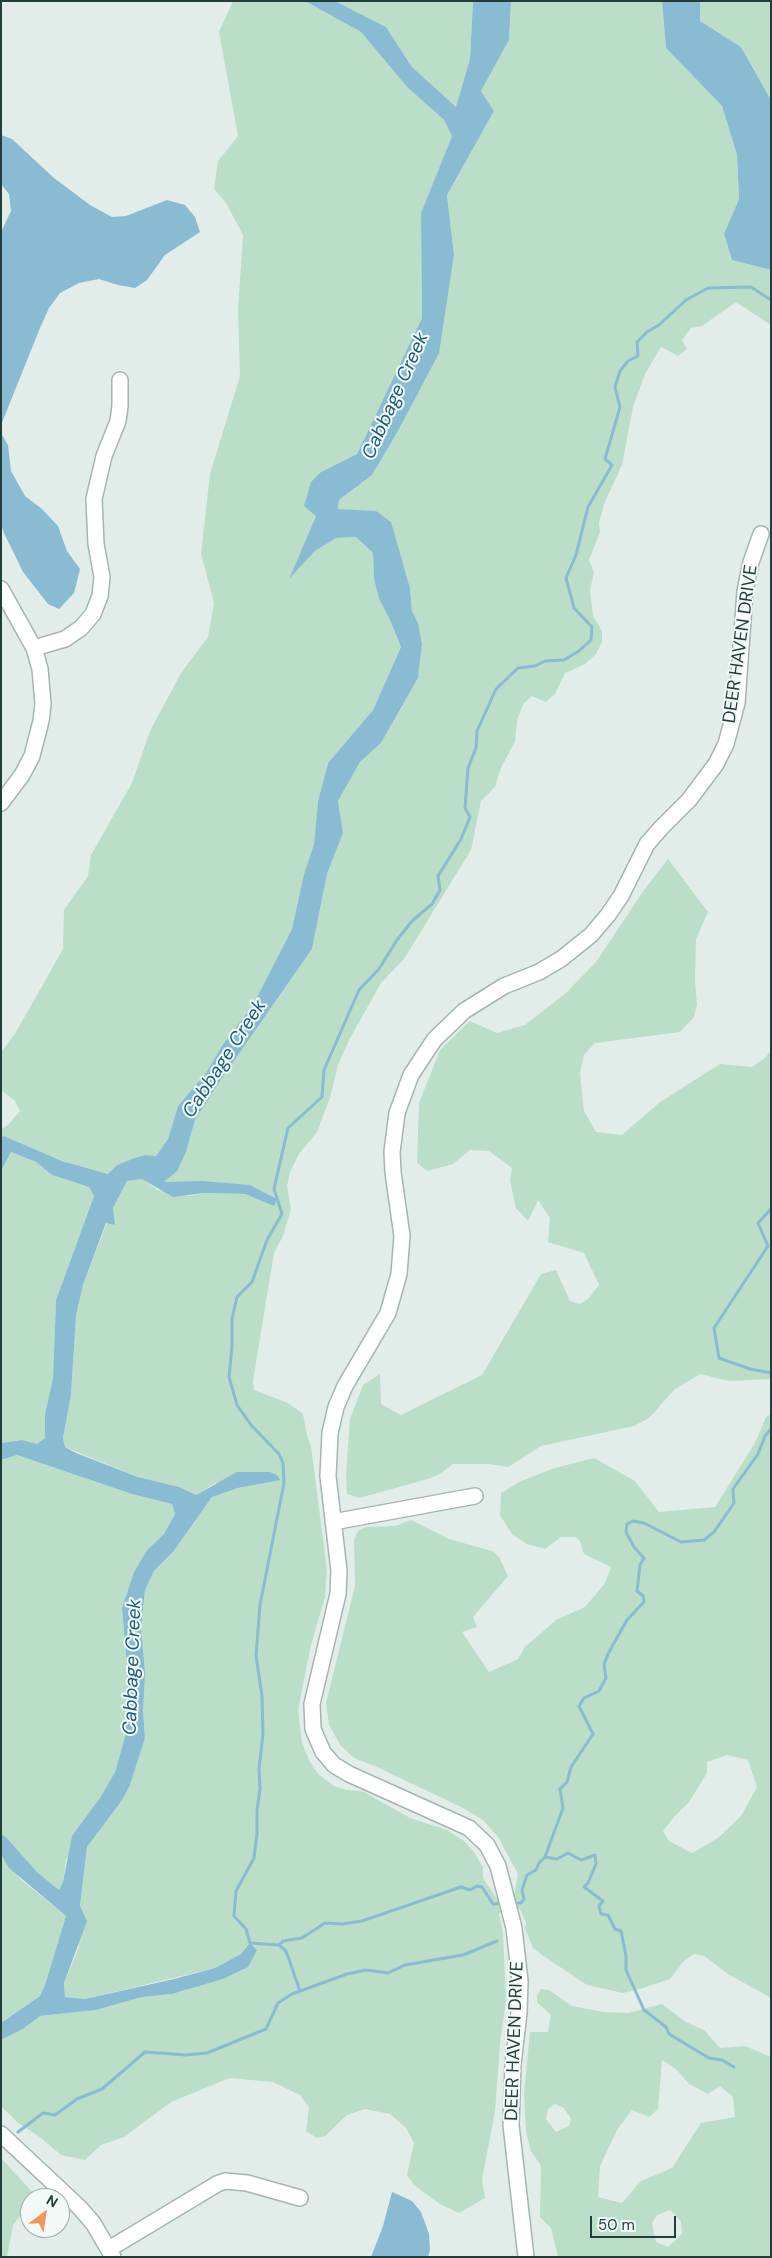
<!DOCTYPE html>
<style>
body{margin:0}
#map{position:relative;width:772px;height:2258px;overflow:hidden;background:#e2ede9;font-family:"DM Sans",sans-serif}
canvas{display:block}
.frame{position:absolute;inset:0;border:2px solid #223e3b;pointer-events:none}
.north{position:absolute;left:20px;top:2188px;width:50px;height:50px;box-sizing:border-box;background:#f3f9f7;border:1px solid #9faeac;border-radius:50%;rotate:31deg;font-size:14px;font-weight:700;line-height:20px;text-align:center;color:#223e3b}
.north::after{content:'';display:block;margin:auto;width:18px;height:22px;background:#f49658;clip-path:polygon(50% 0,100% 100%,50% 72%,0 100%)}
.scale{position:absolute;left:590px;top:2216px;width:86px;height:22px;box-sizing:border-box;border:2px solid #223e3b;border-top:0;padding-left:6px;font-size:15px;line-height:18px;white-space:nowrap;color:#223e3b;-webkit-text-stroke:4px #f3f9f7;paint-order:stroke}
</style>
<div id="map">
<canvas width="772" height="2258"></canvas>
<div class="frame"></div>
<div class="north">N</div>
<div class="scale">50 m</div>
</div>
<script>
const g = document.querySelector('canvas').getContext('2d');
g.lineJoin = 'round';
function paint(path, color) {
  g.fillStyle = color;
  g.fill(path, 'evenodd');
}
function toPath(rows) {
  const path = new Path2D();
  for (const r of rows) {
    path.moveTo(r[0], r[1]);
    for (let i = 2; i < r.length; i += 2) path.lineTo(r[i], r[i + 1]);
  }
  return path;
}
function stroke(path, color, width, dash) {
  g.strokeStyle = color;
  g.lineWidth = width;
  g.lineCap = dash ? 'butt' : 'round';
  g.setLineDash(dash || []);
  g.stroke(path);
}
function drawText(font, color, halo, rows, align = 'center') {
  g.font = font + ' "DM Sans",sans-serif';
  g.lineWidth = 4;
  g.setLineDash([]);
  g.textBaseline = 'middle';
  g.strokeStyle = halo;
  g.fillStyle = color;
  for (const [text, x, y, turn = 0] of rows) {
    g.save();
    g.translate(x, y);
    g.rotate((+turn || 0) * Math.PI / 180);
    g.textAlign = isNaN(turn) ? turn : align;
    if (halo) g.strokeText(text, 0, 0);
    g.fillText(text, 0, 0);
    g.restore();
  }
}
paint(toPath([
 [233,1,305,1,361,32,407,87,444,120,452,136,421,213,422,318,357,454,321,472,316,516,290,577,315,551,336,538,356,537,373,553,374,579,379,599,390,620,401,647,373,710,328,763,318,801,314,844,304,874,292,929,253,1005,223,1044,206,1073,178,1106,168,1139,156,1156,145,1156,132,1159,117,1165,108,1174,62,1161,4,1136,1,1137,1,1129,7,1126,20,1111,15,1101,1,1090,1,1053,16,1032,63,949,64,910,88,876,91,855,132,783,150,731,181,673,208,637,214,603,201,554,210,474,240,376,238,309,243,235,226,203,214,189,218,161,238,136,219,32],
 [335,1,473,1,470,59,456,108,412,67,386,27],
 [511,1,662,1,666,48,722,106,737,155,739,199,724,235,732,260,771,270,771,325,736,302,702,326,691,328,682,340,687,349,678,356,661,347,645,374,633,407,622,465,604,504,599,523,600,532,589,560,594,572,590,590,593,616,602,631,602,642,596,654,585,664,565,673,555,694,546,702,532,696,523,704,517,721,515,741,500,770,495,787,481,801,471,850,404,959,381,983,349,1040,338,1065,330,1098,317,1132,299,1154,290,1172,287,1186,291,1209,283,1236,274,1253,253,1381,254,1390,288,1403,303,1414,307,1435,311,1446,327,1570,325,1597,311,1645,298,1710,302,1743,309,1760,318,1774,334,1786,347,1790,362,1791,410,1818,447,1830,464,1841,474,1852,483,1867,483,1878,497,1899,514,1896,518,1874,498,1837,483,1820,463,1808,377,1767,354,1758,341,1746,329,1725,326,1703,355,1586,354,1540,358,1531,366,1527,395,1526,411,1520,449,1539,492,1551,499,1557,508,1576,473,1617,477,1627,462,1632,489,1672,518,1659,525,1647,556,1620,585,1607,605,1583,611,1567,584,1554,580,1541,575,1537,561,1537,545,1549,527,1544,512,1534,500,1515,501,1493,521,1481,555,1468,594,1458,635,1481,659,1512,715,1507,755,1443,766,1417,771,1414,771,1998,728,1974,704,1956,694,1954,684,1961,670,1979,640,1989,623,1993,587,1985,545,1957,533,1948,525,1928,526,1923,520,1909,503,1911,499,1914,503,1933,506,2000,500,2044,495,2112,482,2179,485,2198,459,2213,440,2204,414,2185,407,2175,414,2143,406,2128,390,2114,365,2109,347,2115,325,2136,317,2138,306,2131,309,2107,300,2095,273,2082,230,2078,171,2102,124,2137,101,2145,85,2160,61,2155,41,2138,17,2122,1,2106,1,2040,23,2029,40,2016,96,2010,142,1997,172,1994,223,1979,250,1943,241,1954,215,1968,85,1999,65,1997,64,1983,79,1947,80,1906,87,1847,130,1785,145,1738,143,1711,144,1674,141,1628,145,1590,154,1571,173,1552,212,1497,238,1488,280,1479,215,1483,196,1495,179,1487,138,1477,65,1447,63,1438,71,1395,76,1316,83,1285,107,1223,115,1225,113,1208,127,1181,142,1179,158,1190,189,1196,204,1193,245,1194,274,1205,277,1199,250,1185,163,1183,186,1152,195,1120,220,1081,312,949,327,874,343,833,338,801,360,762,381,743,418,678,422,644,418,623,412,611,410,588,400,554,352,510,338,509,339,500,372,475,398,431,438,353,454,255,447,195,494,111,481,91,509,40],
 [727,1755,748,1760,757,1787,741,1816,718,1838,692,1853,669,1841,663,1831,675,1816,689,1802,707,1773,707,1762],
 [700,1,771,1,771,100,741,47,700,21],
 [668,859,708,912,696,939,695,981,697,1005,694,1017,680,1032,595,1043,584,1055,580,1073,584,1111,596,1132,622,1135,660,1102,720,1064,752,1067,766,1057,771,1050,771,1379,729,1381,700,1374,674,1390,649,1418,634,1426,541,1446,508,1467,489,1464,453,1464,440,1474,428,1479,359,1498,347,1494,346,1475,350,1419,363,1385,380,1374,381,1404,401,1415,482,1375,541,1274,556,1270,570,1301,580,1304,589,1298,599,1285,584,1253,548,1242,550,1218,538,1200,528,1221,516,1208,510,1181,512,1168,489,1151,470,1150,453,1164,427,1171,417,1163,419,1103,440,1050,470,1021,497,1033,525,1025,567,992,596,962,644,890],
 [11,1152,36,1162,52,1175,89,1187,94,1196,56,1300,53,1378,45,1414,45,1438,37,1444,22,1440,1,1443,1,1171],
 [17,1455,132,1494,172,1504,175,1514,164,1534,147,1550,134,1572,122,1608,127,1668,126,1733,115,1772,66,1860,63,1882,59,1890,37,1872,6,1837,1,1834,1,1460],
 [1,1854,20,1879,66,1916,45,1985,40,1996,1,2023],
 [541,1989,549,1990,572,2006,603,2012,628,2013,662,2004,686,2022,704,2030,720,2048,745,2046,771,2057,771,2257,558,2257,551,2228,540,2217,541,2166,531,2151,526,2132,524,2093,530,2032,548,2032,551,2015,537,2002,537,1995],
 [662,2060,676,2069,689,2084,708,2094,720,2086,733,2097,735,2117,701,2123,672,2168,641,2181,622,2203,598,2197,600,2166,617,2130,632,2110,649,2117,658,2109],
 [555,2104,564,2108,571,2119,569,2126,556,2132,546,2119,548,2109],
 [670,2210,681,2221,682,2234,668,2247,656,2242,652,2223,657,2215],
 [1,2158,36,2196,30,2198,30,2203,13,2225,7,2257,1,2257]
]), '#bbdec9');
paint(toPath([
 [305,1,335,1,386,27,412,67,456,107,470,59,473,1,511,1,509,40,481,91,494,111,447,195,454,255,439,353,398,431,372,475,339,500,338,509,376,511,391,522,410,588,412,611,418,623,422,644,418,678,381,743,360,762,338,801,343,833,327,874,312,949,220,1081,195,1120,186,1152,177,1171,164,1182,203,1181,250,1185,277,1199,274,1206,245,1194,204,1193,173,1197,142,1179,127,1181,113,1208,115,1225,106,1223,83,1285,76,1316,71,1395,63,1438,65,1447,76,1453,138,1477,179,1487,196,1495,237,1472,270,1472,277,1475,280,1480,238,1488,212,1497,173,1552,154,1571,145,1590,141,1628,145,1674,143,1711,145,1738,130,1785,122,1800,87,1847,80,1906,87,1921,64,1983,65,1997,85,1999,174,1979,215,1968,241,1954,250,1943,257,1950,248,1967,223,1979,172,1994,142,1997,96,2010,40,2016,23,2029,1,2040,1,2023,40,1996,45,1985,66,1916,9,1868,1,1854,1,1834,6,1837,37,1872,59,1890,63,1882,72,1836,100,1798,115,1772,126,1733,127,1668,122,1608,134,1572,147,1550,164,1534,175,1514,172,1504,132,1494,17,1455,1,1460,1,1443,22,1440,37,1444,45,1438,45,1414,53,1378,56,1300,94,1196,89,1187,52,1175,36,1162,11,1152,1,1171,1,1137,4,1136,62,1161,108,1174,117,1165,132,1159,145,1155,156,1156,168,1139,178,1106,206,1073,223,1044,253,1005,292,929,304,874,314,844,318,801,328,763,373,710,401,647,390,620,379,599,374,579,373,553,356,537,336,538,315,551,289,579,316,516,304,506,311,482,321,472,357,454,422,318,421,213,452,136,444,120,407,87,361,32],
 [662,1,700,1,700,21,741,47,771,100,771,270,732,260,724,234,739,199,737,155,722,106,666,48],
 [1,135,12,139,54,178,90,205,112,217,126,216,167,200,185,205,195,217,200,232,165,255,147,280,135,288,118,285,99,279,79,283,60,293,49,308,40,328,1,425,1,232,11,211,9,194,1,184],
 [1,433,8,445,11,471,25,496,42,509,58,526,67,551,80,569,74,593,59,609,48,604,23,572,4,533,1,524],
 [392,2192,412,2201,421,2212,429,2234,430,2250,428,2257,371,2257,383,2226]
]), '#89bcd3');
stroke(toPath([
 [771,1209,758,1223,768,1246,714,1328,719,1358,750,1369,771,1373],
 [545,1857,557,1859,568,1853,581,1860,595,1855,596,1864,588,1883,584,1887,603,1901,599,1906,601,1914,608,1915,615,1929,621,1931,626,1956,626,1970,644,2010,666,2027,669,2034,709,2058,722,2060,734,2067],
 [504,1903,493,1904,482,1887,477,1886,470,1890,461,1887,362,1921,342,1924,325,1923,302,1938,283,1941,279,1945,250,1943,246,1929,234,1916,236,1891,254,1858,257,1834,257,1810,260,1789,259,1769,263,1734,262,1696,256,1656,260,1605,284,1483,283,1463,279,1454,251,1425,237,1405,229,1377,232,1346,232,1319,237,1297,252,1282,267,1240,282,1214,274,1189,288,1128,322,1097,324,1070,359,990,379,969,397,940,412,921,432,904,440,890,438,876,461,839,470,817,465,808,468,768,476,748,477,731,496,689,518,668,535,666,545,661,564,660,579,651,591,640,592,627,574,608,566,578,576,555,588,507,612,465,605,459,620,407,615,387,620,371,628,361,638,356,637,342,647,332,659,325,686,300,708,288,751,287,771,300],
 [512,1903,521,1903,524,1899,522,1890,527,1875,536,1870,539,1863,545,1857,563,1808,560,1789,567,1782,571,1767,593,1734,579,1706,584,1698,599,1691,606,1678,604,1664,609,1652,627,1620,644,1602,643,1596,637,1591,640,1565,644,1558,634,1547,626,1532,627,1524,633,1521,644,1523,681,1542,704,1540,714,1532,734,1503,733,1489,758,1454,765,1436,771,1429],
 [279,1945,286,1951,300,1991],
 [18,2132,43,2113,55,2115,77,2099,102,2089,145,2052,186,2055,207,2053,266,2029,278,2003,292,1994,347,1974,366,1970,388,1973,405,1965,463,1955,497,1941]
]), '#89bcd3', 3);
const minor = toPath([
 [1,589,34,648,40,669,43,704,41,721,32,756,22,775,1,803],
 [34,648,65,639,81,628,93,614,100,596,102,577,96,544,94,499,104,456,118,421,120,406,120,380],
 [333,1522,475,1496],
 [1,2134,80,2208,93,2223,113,2257],
 [109,2249,217,2184,225,2181,247,2183,300,2198],
 [526,2257,511,2125,513,2064,519,2013,520,1981,514,1928,498,1866,487,1845,469,1828,349,1774,334,1765,323,1752,313,1729,312,1704,338,1594,339,1571,328,1476,330,1433,336,1407,345,1386,388,1313,399,1274,402,1236,393,1172,392,1152,397,1113,411,1075,434,1040,464,1011,504,986,539,972,561,959,591,935,608,915,621,896,647,844,661,828,689,800,716,764,726,744,737,703,745,591,751,562,761,534]
]);
stroke(minor, '#a5b5b1', 18);
stroke(minor, '#fff', 15);
drawText('18px', '#223e3b', '#f3f9f7', [
 ["DEER HAVEN DRIVE",741,644,-82],
 ["DEER HAVEN DRIVE",515,2041,-88]
]);
drawText('italic 19px', '#1a5d7b', '#f3f9f7', [
 ["Cabbage Creek",396,396,-66],
 ["Cabbage Creek",225,1059,-57],
 ["Cabbage Creek",133,1667,-88]
]);
</script>
